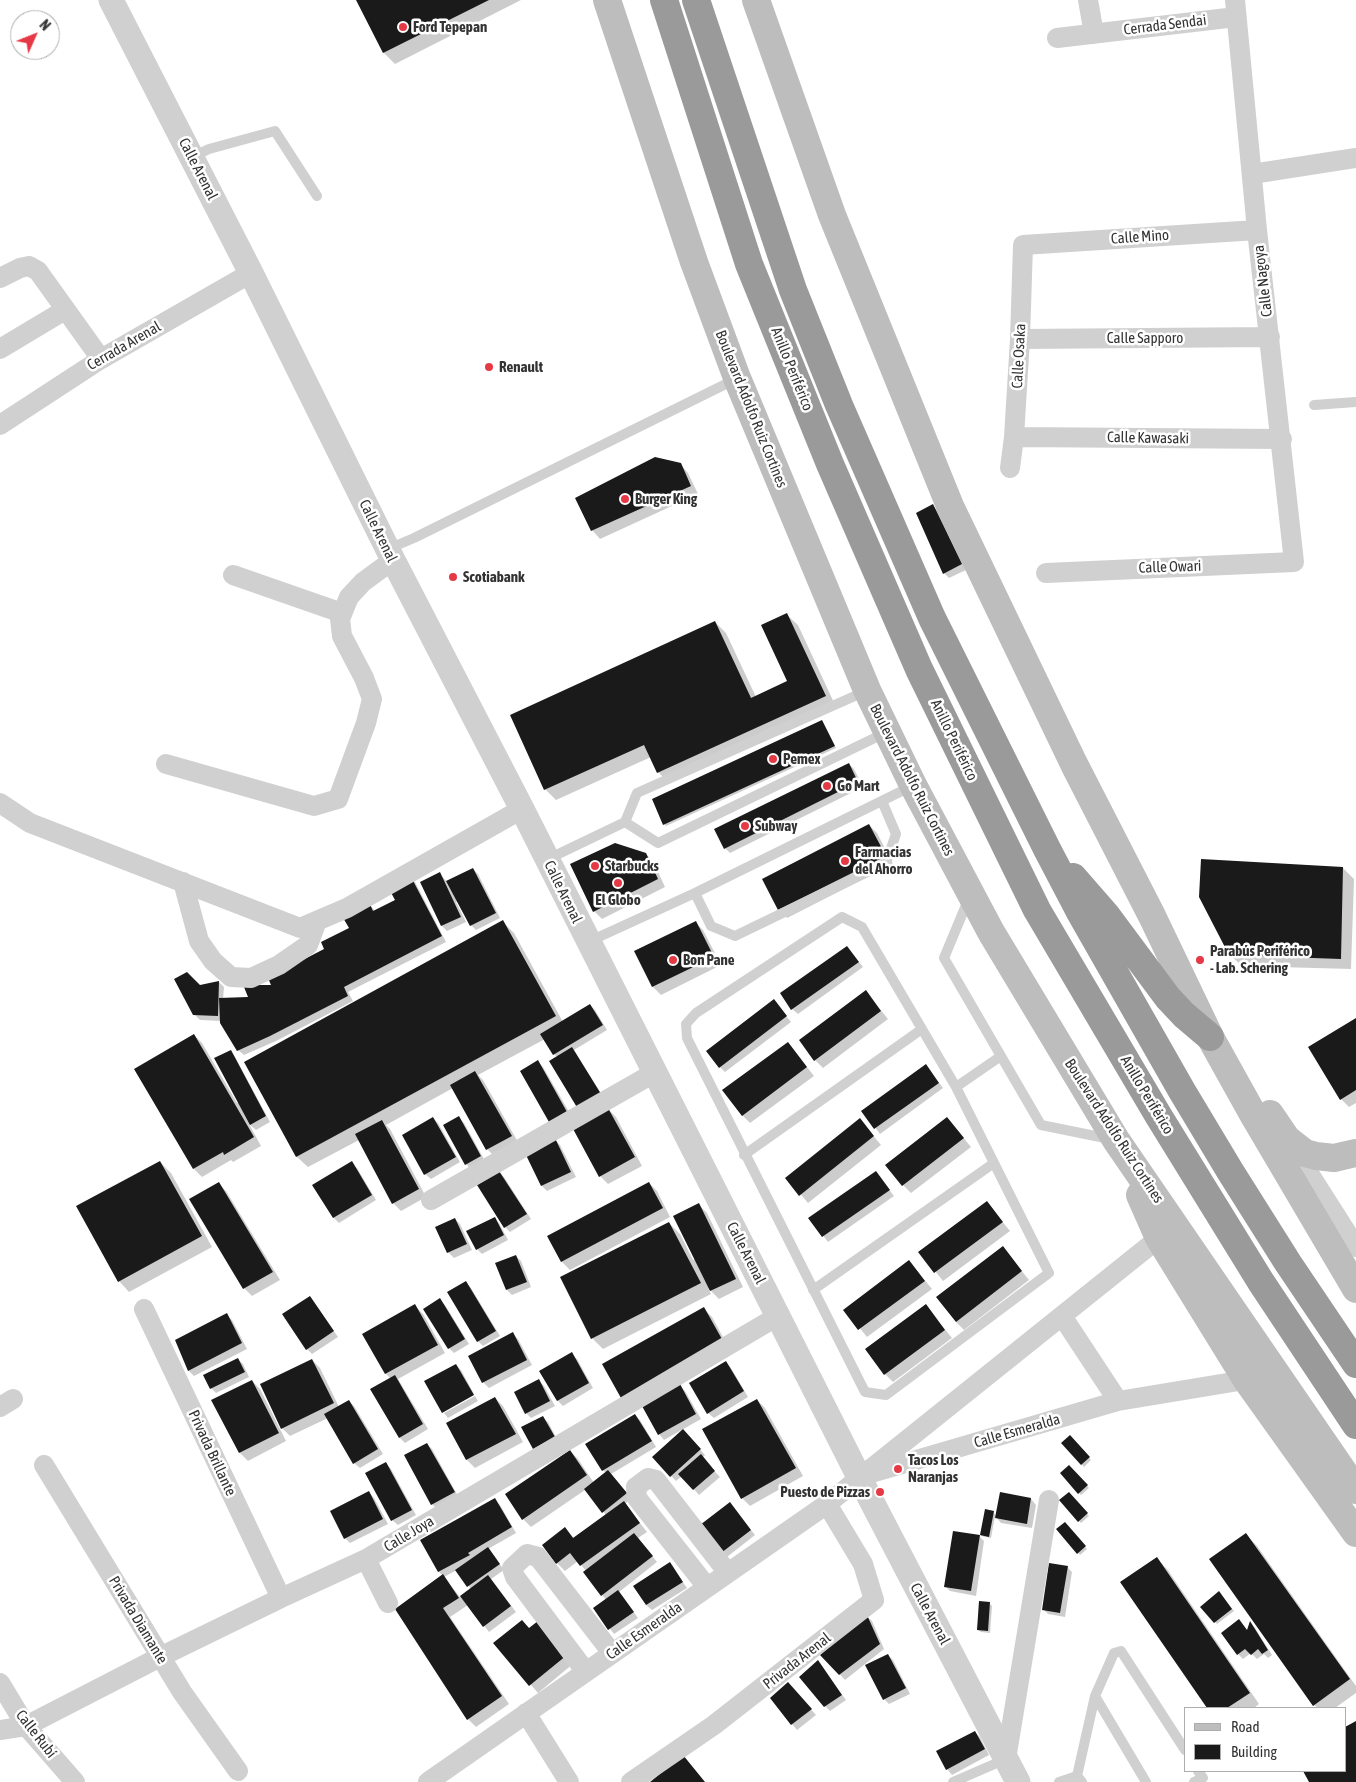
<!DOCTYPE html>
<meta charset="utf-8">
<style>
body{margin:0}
#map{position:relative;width:1356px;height:1782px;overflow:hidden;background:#fff;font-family:"Asap Condensed",sans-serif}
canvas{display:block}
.legend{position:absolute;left:1184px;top:1707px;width:162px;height:65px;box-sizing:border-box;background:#fff;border:1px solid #adadad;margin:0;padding:6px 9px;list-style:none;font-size:15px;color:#333}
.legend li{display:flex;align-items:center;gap:10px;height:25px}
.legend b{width:25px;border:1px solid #adadad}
.north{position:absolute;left:10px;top:10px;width:50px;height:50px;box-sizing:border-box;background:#fff;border:1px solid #adadad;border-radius:50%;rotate:46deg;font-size:14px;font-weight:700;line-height:20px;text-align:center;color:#333}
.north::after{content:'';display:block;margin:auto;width:18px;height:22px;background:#e63946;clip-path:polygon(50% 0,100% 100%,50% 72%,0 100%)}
</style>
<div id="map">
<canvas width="1356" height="1782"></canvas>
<ul class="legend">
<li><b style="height:6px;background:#bdbdbd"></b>Road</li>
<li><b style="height:14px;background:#1a1a1a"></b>Building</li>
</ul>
<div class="north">N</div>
</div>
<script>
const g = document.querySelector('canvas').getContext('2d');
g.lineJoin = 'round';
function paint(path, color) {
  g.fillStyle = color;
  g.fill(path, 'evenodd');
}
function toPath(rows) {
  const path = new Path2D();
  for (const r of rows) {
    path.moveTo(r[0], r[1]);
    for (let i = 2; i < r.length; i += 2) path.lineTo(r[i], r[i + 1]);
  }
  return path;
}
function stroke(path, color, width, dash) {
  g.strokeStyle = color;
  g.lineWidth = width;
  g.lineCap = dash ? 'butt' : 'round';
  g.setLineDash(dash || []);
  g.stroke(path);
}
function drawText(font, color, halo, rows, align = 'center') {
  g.font = font + ' "Asap Condensed",sans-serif';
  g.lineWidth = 5;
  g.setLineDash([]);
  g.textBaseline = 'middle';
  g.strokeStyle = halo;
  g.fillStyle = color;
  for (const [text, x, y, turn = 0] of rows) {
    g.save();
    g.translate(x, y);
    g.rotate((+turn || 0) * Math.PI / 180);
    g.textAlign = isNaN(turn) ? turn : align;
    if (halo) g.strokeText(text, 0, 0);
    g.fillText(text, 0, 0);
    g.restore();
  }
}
paint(toPath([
 [357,0,521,0,395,64,384,53],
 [680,464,688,473,698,494,600,539,592,530],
 [933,506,938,511,966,570,949,578,944,573],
 [787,615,798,625,836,707,669,783,658,772,651,757,556,800,545,789,715,622,726,633,756,697,789,682],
 [822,722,836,748,666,826,664,824],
 [849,764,854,769,863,787,730,853,725,848],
 [869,825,877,833,893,864,787,918,779,910],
 [646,854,654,863,665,887,602,919,594,911],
 [1343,868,1354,879,1351,969,1242,966,1230,955],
 [473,869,478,874,500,918,476,930,471,925,458,901,456,902,466,922,447,931,442,926,421,883,440,874,447,882],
 [410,877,415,882,446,942,348,992,353,1001,276,1041,244,1055,238,1050,222,1021,200,1020,194,1014,199,986,219,982,224,987,223,999,250,999,273,986,326,949,350,928,368,903,375,911,396,901],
 [503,922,514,933,563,1022,590,1005,595,1010,607,1030,574,1050,605,1100,554,1054,545,1039,478,1075,483,1080,519,1144,495,1157,487,1149,453,1088,386,1125,390,1129,426,1197,401,1211,393,1203,359,1140,308,1167,297,1157,245,1062],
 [695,922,703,930,721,965,661,995,653,987,636,951],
 [847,947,863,967,798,1014,792,1009],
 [866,992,888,1019,823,1068,815,1060],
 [774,1001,791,1022,725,1072,720,1067],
 [1356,1019,1356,1103,1349,1107,1341,1099],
 [194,1035,202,1043,237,1103,239,1102,230,1052,235,1057,270,1122,256,1130,249,1124,261,1146,233,1162,231,1160,202,1177,194,1169,136,1070],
 [788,1043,814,1076,750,1123,742,1115],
 [538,1062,543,1067,572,1117,550,1121],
 [930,1071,943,1088,880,1134,863,1111],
 [608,1109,616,1117,642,1166,608,1184,600,1176],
 [433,1118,438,1123,460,1162,431,1179,425,1174],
 [459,1118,464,1123,485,1161,471,1169,466,1164],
 [947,1118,971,1147,911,1193,903,1185],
 [860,1120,881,1145,808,1203,787,1178],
 [554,1139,560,1145,576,1177,547,1191,542,1186,526,1153],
 [160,1162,171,1173,212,1247,129,1292,119,1281],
 [351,1163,357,1168,376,1200,339,1223,334,1218,314,1185],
 [499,1172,504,1177,531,1219,510,1232,505,1227],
 [876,1173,894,1196,828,1242,810,1218],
 [218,1183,226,1191,280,1280,252,1296,244,1288],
 [649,1183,657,1191,670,1217,570,1270,562,1262,548,1237],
 [987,1203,1010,1231,943,1281,920,1252],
 [699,1205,707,1213,743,1287,719,1299,708,1288,711,1294,603,1349,592,1338,669,1223,680,1234,693,1260,695,1259],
 [494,1218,499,1223,508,1240,482,1254,477,1249],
 [455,1219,460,1224,472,1250,454,1258,448,1252,437,1227],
 [1003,1248,1029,1280,964,1330,956,1322],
 [516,1256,521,1261,531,1287,512,1295,507,1290],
 [909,1261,932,1289,867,1337,845,1310],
 [465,1282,471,1288,500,1336,483,1346,478,1341],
 [440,1300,445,1305,469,1344,454,1353,449,1348],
 [314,1303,338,1337,312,1354,307,1349],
 [415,1306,423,1314,445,1353,398,1379,428,1429,405,1443,400,1438,391,1379,386,1374,363,1334],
 [926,1306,952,1338,893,1382,885,1374],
 [704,1309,712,1317,730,1350,630,1405],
 [227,1315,232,1320,247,1349,194,1376,189,1371,177,1340],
 [513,1334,518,1339,532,1365,489,1388,483,1382,470,1356],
 [571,1354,577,1359,593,1388,563,1406,558,1401,541,1371],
 [238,1359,243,1364,249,1377,216,1393,211,1388],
 [312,1360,320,1368,339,1407,349,1401,354,1406,383,1454,360,1468,354,1463,328,1418,290,1436,282,1428],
 [726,1362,731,1368,748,1397,714,1418,708,1413],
 [456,1365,461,1370,474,1394,443,1411],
 [252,1381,260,1389,286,1441,248,1461,240,1453],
 [539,1381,544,1386,555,1406,531,1418,526,1413],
 [680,1386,685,1391,701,1419,664,1440,659,1434,643,1406],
 [475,1396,478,1401,448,1418,444,1413],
 [495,1398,503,1406,523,1442,475,1468,467,1460,447,1423],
 [757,1400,765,1408,803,1476,750,1506,742,1498],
 [635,1415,640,1420,656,1447,611,1474,631,1499,625,1504,647,1532,638,1538,657,1562,619,1592,638,1618,614,1634,594,1608,606,1600,585,1572,586,1571,578,1561,565,1571,557,1563,565,1528,574,1538,606,1515,585,1490,531,1527,523,1519,570,1451,578,1459,594,1483,606,1473,603,1470],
 [542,1417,548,1422,559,1443,523,1428],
 [688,1436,705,1455,702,1458,720,1477,699,1495,682,1476,676,1481,653,1457],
 [1070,1437,1091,1460,1084,1467,1063,1443],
 [427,1444,432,1449,459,1498,437,1509,432,1504],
 [386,1463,391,1469,416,1515,398,1525,392,1520],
 [1069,1466,1089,1488,1081,1495,1061,1474],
 [369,1492,374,1498,388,1524,350,1543,345,1538],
 [1001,1494,1031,1499,1036,1505,1032,1528,1001,1523,995,1516,991,1538,981,1536,986,1511,993,1512,996,1516],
 [1069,1494,1089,1516,1081,1523,1061,1500],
 [495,1500,500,1505,516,1533,488,1549,504,1570,491,1579,516,1612,489,1632,468,1605,450,1617,509,1704,476,1727,468,1719,397,1609,443,1576,439,1572,422,1541],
 [457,1570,471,1589,460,1597,444,1577],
 [730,1504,755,1535,727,1557,722,1552],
 [1064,1524,1087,1549,1080,1555,1058,1529],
 [1246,1535,1257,1546,1356,1686,1356,1693,1335,1708,1318,1708,1314,1705],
 [979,1536,984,1541,976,1596,950,1591,945,1586],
 [1156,1558,1167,1569,1259,1704,1254,1708,1208,1708,1122,1582],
 [670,1564,687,1588,652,1610,646,1605],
 [1067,1567,1072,1572,1065,1617,1048,1614,1043,1609],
 [1221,1595,1234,1611,1217,1624,1202,1608],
 [990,1604,992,1606,990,1633,981,1632,978,1630],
 [867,1617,872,1621,884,1649,845,1680,822,1655],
 [1239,1621,1248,1631,1250,1623,1255,1628,1272,1655,1268,1658,1264,1654,1257,1659,1251,1653,1243,1659,1238,1654],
 [530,1629,574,1663,538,1693,495,1643],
 [888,1655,893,1660,910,1694,889,1704,884,1699],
 [818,1662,846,1700,830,1711,825,1706],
 [793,1689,816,1715,797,1730,771,1699],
 [1356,1722,1356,1782,1310,1782,1304,1771,1345,1771,1345,1728],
 [975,1732,980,1737,989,1755,952,1775,947,1769]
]), '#0003');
paint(toPath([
 [356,0,489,0,383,53],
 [655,457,681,463,691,486,591,531,575,498],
 [933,504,962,564,943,574,916,513],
 [787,613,826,696,657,773,644,745,544,790,510,715,715,621,751,698,787,681,761,625],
 [822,720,835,746,663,825,652,799],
 [849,763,858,782,724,849,714,829],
 [869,824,886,856,778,910,762,879],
 [615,843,646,853,658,879,593,912,570,864],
 [1201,859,1343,867,1341,959,1229,955,1199,897],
 [473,868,496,913,470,926,446,881],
 [440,872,461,917,441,926,420,882],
 [410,875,442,936,344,987,348,996,270,1036,237,1051,220,1023,219,998,248,997,244,987,249,985,271,985,268,978,324,949,321,942,349,928,342,916,369,902,373,911,395,900,388,887],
 [503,920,556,1016,296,1157,244,1062],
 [696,921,714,957,652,987,634,951],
 [847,946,859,962,791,1010,780,993],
 [187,972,200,985,219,981,218,1016,193,1015,174,979],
 [866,990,881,1011,814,1061,799,1040],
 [774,999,787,1016,719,1068,706,1051],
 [590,1004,603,1025,553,1055,540,1034],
 [1356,1018,1356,1090,1340,1100,1308,1047],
 [194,1034,254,1137,224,1155,223,1152,193,1169,134,1069],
 [788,1042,807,1067,742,1116,722,1090],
 [572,1047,601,1094,578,1109,549,1061],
 [231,1050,266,1116,250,1125,214,1058],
 [538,1060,567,1112,549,1122,520,1071],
 [926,1064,939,1083,874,1129,861,1111],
 [475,1071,512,1136,486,1150,450,1085],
 [608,1108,635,1157,599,1177,572,1127],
 [459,1116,481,1156,465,1165,443,1125],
 [433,1117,456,1157,424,1175,402,1135],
 [947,1117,964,1138,902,1186,885,1165],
 [860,1118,874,1136,799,1196,785,1178],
 [382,1120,419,1189,392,1204,355,1134],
 [555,1138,571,1172,541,1186,525,1153],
 [160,1161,202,1236,118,1282,76,1206],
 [352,1161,372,1195,333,1218,312,1185],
 [499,1171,527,1214,504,1228,477,1185],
 [876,1171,890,1190,822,1237,808,1218],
 [219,1182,273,1272,243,1289,189,1199],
 [649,1182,663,1208,561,1262,547,1236],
 [987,1201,1003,1222,934,1273,918,1252],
 [699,1203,736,1279,710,1291,673,1216],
 [495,1217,504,1235,476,1250,466,1231],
 [455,1218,467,1244,447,1253,435,1227],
 [669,1222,701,1283,591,1339,560,1277],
 [1003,1246,1022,1271,956,1322,936,1297],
 [516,1255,527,1282,506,1290,495,1263],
 [909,1260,925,1281,858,1330,843,1310],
 [466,1281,496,1331,477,1342,447,1292],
 [310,1296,334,1331,306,1350,282,1314],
 [440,1298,465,1339,448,1349,423,1309],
 [415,1304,438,1345,385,1374,362,1334],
 [926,1304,945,1330,884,1375,865,1349],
 [704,1307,723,1341,621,1398,602,1364],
 [227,1313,242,1343,188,1371,175,1340],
 [513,1332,527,1360,482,1383,468,1356],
 [572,1352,589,1383,557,1401,539,1371],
 [238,1358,245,1372,210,1389,203,1375],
 [312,1359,334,1403,281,1429,260,1384],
 [726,1361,744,1391,707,1414,689,1383],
 [456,1364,474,1395,442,1413,424,1381],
 [395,1375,423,1424,399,1438,370,1389],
 [539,1379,550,1401,525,1414,514,1392],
 [252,1380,279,1433,239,1453,211,1400],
 [680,1384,696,1414,658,1435,642,1406],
 [495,1397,516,1434,466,1460,446,1423],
 [757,1399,796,1468,741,1499,702,1429],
 [349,1400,378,1449,353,1464,324,1414],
 [635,1414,652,1441,602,1471,585,1444],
 [543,1416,555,1437,533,1449,521,1427],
 [683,1429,701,1449,670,1477,652,1457],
 [1070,1435,1090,1457,1081,1465,1061,1443],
 [427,1443,455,1492,431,1505,404,1455],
 [570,1450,587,1475,522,1520,505,1494],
 [701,1454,715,1471,693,1490,678,1474],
 [386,1462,412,1510,391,1521,365,1473],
 [1069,1465,1088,1485,1078,1494,1060,1473],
 [608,1470,627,1493,602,1513,584,1489],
 [369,1491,383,1519,344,1539,330,1511],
 [1000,1492,1031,1498,1027,1524,995,1518],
 [1069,1492,1088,1513,1078,1522,1059,1500],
 [495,1498,512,1527,468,1553,470,1555,438,1572,420,1540],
 [624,1501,640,1523,580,1566,570,1553,556,1564,542,1545,565,1527,573,1538],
 [730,1502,751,1530,721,1553,700,1525],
 [985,1509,994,1511,989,1537,980,1535],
 [1065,1522,1086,1546,1077,1554,1056,1529],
 [953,1531,980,1535,971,1591,944,1587],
 [634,1533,653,1556,601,1596,583,1572],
 [1246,1533,1350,1679,1313,1706,1209,1559],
 [488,1547,500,1564,467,1587,455,1570],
 [1157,1557,1250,1693,1227,1708,1207,1708,1120,1582],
 [670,1562,683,1582,646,1605,633,1586],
 [1049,1563,1068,1566,1060,1613,1042,1610],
 [443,1574,459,1598,443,1608,502,1696,467,1720,395,1609],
 [488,1575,511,1606,483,1627,460,1596],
 [618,1590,634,1612,608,1630,593,1608],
 [1219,1591,1232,1609,1214,1623,1200,1607],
 [979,1601,990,1602,988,1631,977,1630],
 [867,1615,880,1644,839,1675,820,1655],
 [1239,1619,1247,1630,1250,1621,1268,1650,1262,1654,1258,1649,1251,1655,1245,1649,1237,1655,1221,1633],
 [522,1620,529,1628,538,1621,567,1655,529,1686,493,1643],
 [888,1654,906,1688,883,1700,865,1665],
 [818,1660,842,1695,824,1707,799,1677],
 [788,1682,812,1709,791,1725,770,1698],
 [1356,1721,1356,1782,1309,1782,1303,1771,1345,1771,1345,1727],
 [975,1731,985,1749,946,1770,936,1751],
 [683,1755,705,1782,650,1782]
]), '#1a1a1a');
stroke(toPath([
 [192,157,209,149,275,131,317,196],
 [1314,405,1356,402],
 [388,549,414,538,736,379],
 [625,822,658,843,887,732],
 [548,859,625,822,637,793,866,691],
 [695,893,711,926,735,936,886,863,896,834,882,801],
 [969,898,944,958,1041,1125,1110,1139],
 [842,917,862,927,956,1087,1049,1273,886,1395,865,1392,687,1038,686,1024,696,1013,842,917],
 [590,941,695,893,912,786],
 [956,1087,1001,1056],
 [744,1155,922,1029],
 [813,1290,994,1163],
 [1095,1696,1146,1782],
 [1077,1776,1095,1696,1114,1653,1121,1651,1185,1750],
 [953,1782,1006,1759],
 [1059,1782,1077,1776,1082,1782],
 [1194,1782,1203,1778,1198,1771]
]), '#d0d0d0', 10);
stroke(toPath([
 [1088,0,1094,34],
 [1057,38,1236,17],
 [1252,174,1356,158],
 [0,278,20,268,29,266,38,271,101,359],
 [1020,339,1270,337],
 [0,349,65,310],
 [0,425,101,359,251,273],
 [1014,437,1282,439],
 [1010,468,1014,437,1020,339,1023,245,1257,230],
 [1046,573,1294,562,1257,230,1235,0],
 [233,575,342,613],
 [166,764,314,806,338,799,366,723,372,699,364,678,342,636,340,619,349,597,363,582,393,560],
 [0,803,30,823,300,928,347,908,522,809],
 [183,882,199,941,213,961,231,977,251,978,279,965,308,945,317,921],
 [1291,1145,1356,1247],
 [431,1200,654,1073],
 [144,1309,281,1598],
 [1062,1316,1118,1401],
 [0,1407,13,1399],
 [44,1465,182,1692,238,1771],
 [868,1474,1118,1401,1257,1378],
 [366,1559,388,1603],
 [707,1587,637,1498,636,1487,648,1478,656,1480,728,1573],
 [586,1672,515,1577,512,1568,527,1554,538,1557,612,1653],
 [0,1683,26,1726,75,1782],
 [526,1713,569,1782],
 [0,1730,26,1726,160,1657,281,1598,366,1559,778,1316],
 [1006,1759,1049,1500],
 [428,1782,827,1504,1159,1238],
 [631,1782,714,1725,874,1600,863,1564,827,1504]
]), '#d0d0d0', 20);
stroke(toPath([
 [111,0,251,273,393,560,522,809,859,1477,1018,1782]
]), '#d0d0d0', 25);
stroke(toPath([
 [607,0,694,262,737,378,867,690,913,785,991,932,1116,1140,1356,1490],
 [756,0,832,215,950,506,1074,764,1152,916,1210,1037,1254,1116,1356,1289],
 [1270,1114,1287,1139,1305,1153,1316,1156,1334,1158,1356,1153],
 [1140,1195,1159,1238,1246,1379,1356,1533]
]), '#bdbdbd', 28);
stroke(toPath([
 [664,0,749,264,830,464,919,669,1037,910,1158,1115,1261,1282,1356,1425],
 [696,0,793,290,839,405,932,618,1047,849,1080,912,1182,1091,1230,1171,1288,1263,1356,1364],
 [1073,877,1107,916,1168,998,1184,1015,1210,1037]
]), '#9a9a9a', 28);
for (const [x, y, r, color] of [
 [403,27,5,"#e63946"],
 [489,367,5,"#e63946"],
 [625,499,5,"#e63946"],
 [453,577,5,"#e63946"],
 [773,759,5,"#e63946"],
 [827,786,5,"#e63946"],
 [745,826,5,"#e63946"],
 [845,861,5,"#e63946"],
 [595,866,5,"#e63946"],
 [618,883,5,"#e63946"],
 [673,960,5,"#e63946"],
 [1200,960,5,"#e63946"],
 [898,1469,5,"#e63946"],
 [880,1492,5,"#e63946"]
]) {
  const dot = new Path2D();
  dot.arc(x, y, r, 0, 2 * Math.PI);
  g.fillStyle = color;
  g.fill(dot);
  stroke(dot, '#fff', 2);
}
drawText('15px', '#333', '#fff', [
 ["Cerrada Sendai",1165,25,-7],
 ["Calle Arenal",198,169,63],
 ["Calle Mino",1140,237,-4],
 ["Calle Nagoya",1263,281,-97],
 ["Calle Sapporo",1145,338],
 ["Cerrada Arenal",124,346,-30],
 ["Calle Osaka",1019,356,-87],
 ["Anillo Periférico",792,369,68],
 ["Boulevard Adolfo Ruiz Cortines",751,409,68],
 ["Calle Kawasaki",1148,438,1],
 ["Calle Arenal",378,531,64],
 ["Calle Owari",1170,567,-2],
 ["Anillo Periférico",954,740,64],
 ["Boulevard Adolfo Ruiz Cortines",912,780,63],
 ["Calle Arenal",563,892,64],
 ["Anillo Periférico",1147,1095,59],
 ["Boulevard Adolfo Ruiz Cortines",1114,1131,57],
 ["Calle Arenal",746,1253,63],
 ["Calle Esmeralda",1017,1431,-16],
 ["Privada Brillante",212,1453,65],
 ["Calle Joya",409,1534,-31],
 ["Calle Arenal",930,1614,62],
 ["Privada Diamante",138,1620,59],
 ["Calle Esmeralda",644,1631,-35],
 ["Privada Arenal",797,1661,-38],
 ["Calle Rubí",36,1734,52]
]);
drawText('bold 15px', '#333', '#fff', [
 ["Ford Tepepan",413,27],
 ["Renault",499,367],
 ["Burger King",635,499],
 ["Scotiabank",463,577],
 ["Pemex",783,759],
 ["Go Mart",837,786],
 ["Subway",755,826],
 ["Farmacias",855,852],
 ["del Ahorro",855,869],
 ["Starbucks",605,866],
 ["El Globo",618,900,"center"],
 ["Parabús Periférico",1210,951],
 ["- Lab. Schering",1210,968],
 ["Bon Pane",683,960],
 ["Tacos Los",908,1460],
 ["Naranjas",908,1477],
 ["Puesto de Pizzas",870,1492,"right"]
], 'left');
</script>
